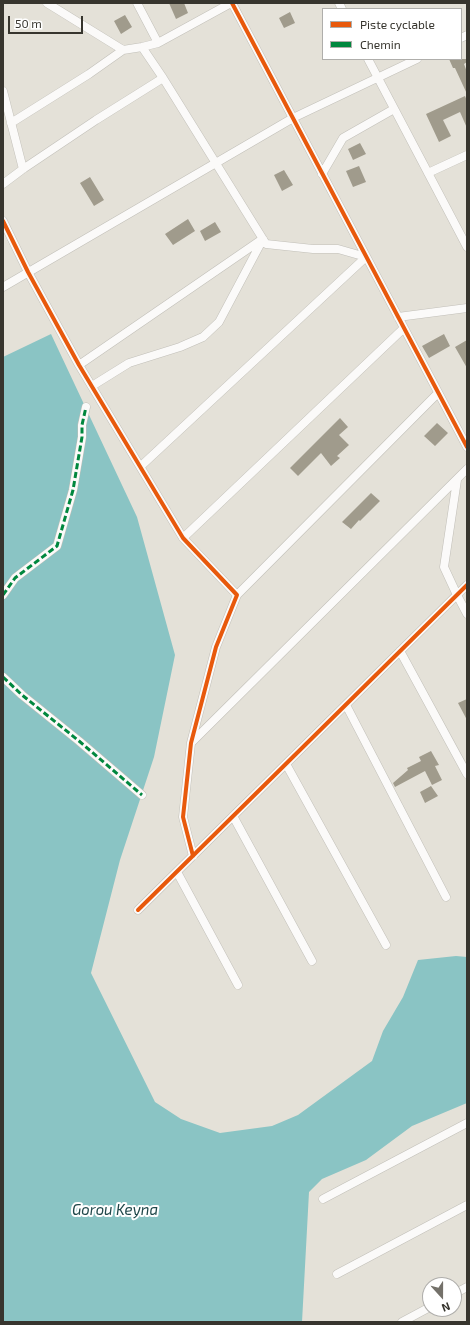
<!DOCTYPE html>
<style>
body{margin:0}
#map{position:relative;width:470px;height:1325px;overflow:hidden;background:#e4e1d8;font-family:"Exo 2",sans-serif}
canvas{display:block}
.frame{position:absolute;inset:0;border:4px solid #37352e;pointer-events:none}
.legend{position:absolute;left:322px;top:8px;width:140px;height:52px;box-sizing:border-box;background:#fff;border:1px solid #afaeab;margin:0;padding:5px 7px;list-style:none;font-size:12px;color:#37352e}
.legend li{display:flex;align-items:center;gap:8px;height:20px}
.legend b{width:20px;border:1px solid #afaeab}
.north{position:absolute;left:422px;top:1277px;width:40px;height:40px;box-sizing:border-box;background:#fff;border:1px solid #afaeab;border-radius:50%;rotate:159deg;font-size:11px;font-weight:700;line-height:16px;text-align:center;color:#37352e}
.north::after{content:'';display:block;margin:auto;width:14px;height:18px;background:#74716a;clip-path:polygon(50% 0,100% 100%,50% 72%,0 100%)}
.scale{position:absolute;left:8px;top:16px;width:75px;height:18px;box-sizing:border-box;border:2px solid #37352e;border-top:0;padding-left:5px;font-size:12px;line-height:14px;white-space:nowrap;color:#37352e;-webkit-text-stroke:3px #fff;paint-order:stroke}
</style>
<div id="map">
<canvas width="470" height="1325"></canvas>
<div class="frame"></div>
<ul class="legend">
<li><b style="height:5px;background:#e8590c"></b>Piste cyclable</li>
<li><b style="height:5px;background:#00873e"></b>Chemin</li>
</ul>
<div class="north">N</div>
<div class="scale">50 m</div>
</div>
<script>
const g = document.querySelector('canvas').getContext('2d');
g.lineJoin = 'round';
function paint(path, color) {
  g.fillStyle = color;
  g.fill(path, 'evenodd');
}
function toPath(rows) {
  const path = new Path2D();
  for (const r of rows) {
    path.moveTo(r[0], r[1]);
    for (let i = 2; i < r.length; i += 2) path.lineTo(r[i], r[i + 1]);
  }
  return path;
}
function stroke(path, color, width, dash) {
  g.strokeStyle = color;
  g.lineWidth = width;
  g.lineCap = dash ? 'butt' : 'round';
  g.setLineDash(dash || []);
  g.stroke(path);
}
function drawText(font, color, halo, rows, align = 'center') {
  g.font = font + ' "Exo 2",sans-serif';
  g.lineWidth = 4;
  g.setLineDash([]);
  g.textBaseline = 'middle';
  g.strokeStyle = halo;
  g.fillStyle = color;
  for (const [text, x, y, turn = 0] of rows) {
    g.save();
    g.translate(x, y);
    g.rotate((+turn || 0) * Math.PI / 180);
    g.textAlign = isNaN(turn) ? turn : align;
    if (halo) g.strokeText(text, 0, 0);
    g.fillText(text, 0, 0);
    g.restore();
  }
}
paint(toPath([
 [51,334,137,517,175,655,154,757,120,860,91,973,155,1102,181,1119,220,1133,272,1126,298,1115,372,1061,383,1031,403,997,418,960,456,956,467,957,467,1103,412,1126,366,1160,322,1179,309,1192,302,1322,3,1322,3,357]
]), '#8ac4c4');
paint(toPath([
 [169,3,184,3,188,13,176,19],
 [290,12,295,23,284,28,279,18],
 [125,15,132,27,121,34,114,21],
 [449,59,467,59,467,62,464,64,467,72,467,94,455,68,453,68],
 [465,96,467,101,467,128,460,112,443,120,451,136,439,142,426,114],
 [360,143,366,154,353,160,348,149],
 [359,166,366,182,353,187,346,171],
 [284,170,293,185,282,191,274,175],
 [90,177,104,200,94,206,80,183],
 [188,219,195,231,173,245,165,234],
 [215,222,221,232,205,241,200,231],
 [444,334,450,346,429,358,422,346],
 [467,340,467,368,455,347],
 [340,418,348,427,339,435,349,445,337,456,340,458,331,466,321,453,298,476,290,468],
 [437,423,448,433,435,446,424,436],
 [371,493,380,501,360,521,359,520,351,529,342,522],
 [467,699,467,720,458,703],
 [431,751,439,765,435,766,442,780,432,785,425,771,395,787,393,783,408,770,407,768,421,761,419,757],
 [431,786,438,796,425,803,420,792]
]), '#a09b8c');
const street = toPath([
 [47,3,123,50],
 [137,3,158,43],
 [232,3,467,447],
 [339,3,342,9],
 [461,38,467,35],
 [142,47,163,78,266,244,313,249,338,249,366,257],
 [368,59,467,247],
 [3,91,23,169],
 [11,123,89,74,123,50,142,47,158,43,231,3],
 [428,173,467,155],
 [322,174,343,138,394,109],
 [3,184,23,169,96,120,163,78],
 [3,221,28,272,79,365,183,538,237,595,216,647,191,743,183,817,193,856],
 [3,287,293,118,417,59],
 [398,317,467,308],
 [79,365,261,240],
 [92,386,129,363,180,347,203,337,219,322,263,239],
 [141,466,366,257],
 [457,480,444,567,457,595,467,614],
 [183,538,404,328],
 [3,595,15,578,57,546,73,490,82,437,82,425,86,407],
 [237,595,438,393],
 [400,651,467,774],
 [3,677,22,695,79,741,142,795],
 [346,705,446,897],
 [192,742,467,469],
 [286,764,386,945],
 [233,816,312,961],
 [177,872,238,985],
 [138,910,467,585],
 [323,1199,467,1123],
 [337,1274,467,1205],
 [454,1294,467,1287],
 [402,1322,430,1307]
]);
stroke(street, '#c1bfb8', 9);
stroke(street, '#fbfaf9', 8);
stroke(toPath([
 [3,595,15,578,57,546,73,490,82,437,82,425,86,407],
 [3,677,22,695,79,741,142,795]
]), '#00873e', 3, [6, 3]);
stroke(toPath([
 [232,3,467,447],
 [3,221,28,272,79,365,183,538,237,595,216,647,191,743,183,817,193,856],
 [138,910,467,585]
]), '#e8590c', 4);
drawText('italic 15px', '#20484a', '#fff', [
 ["Gorou Keyna",115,1210]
]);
</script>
